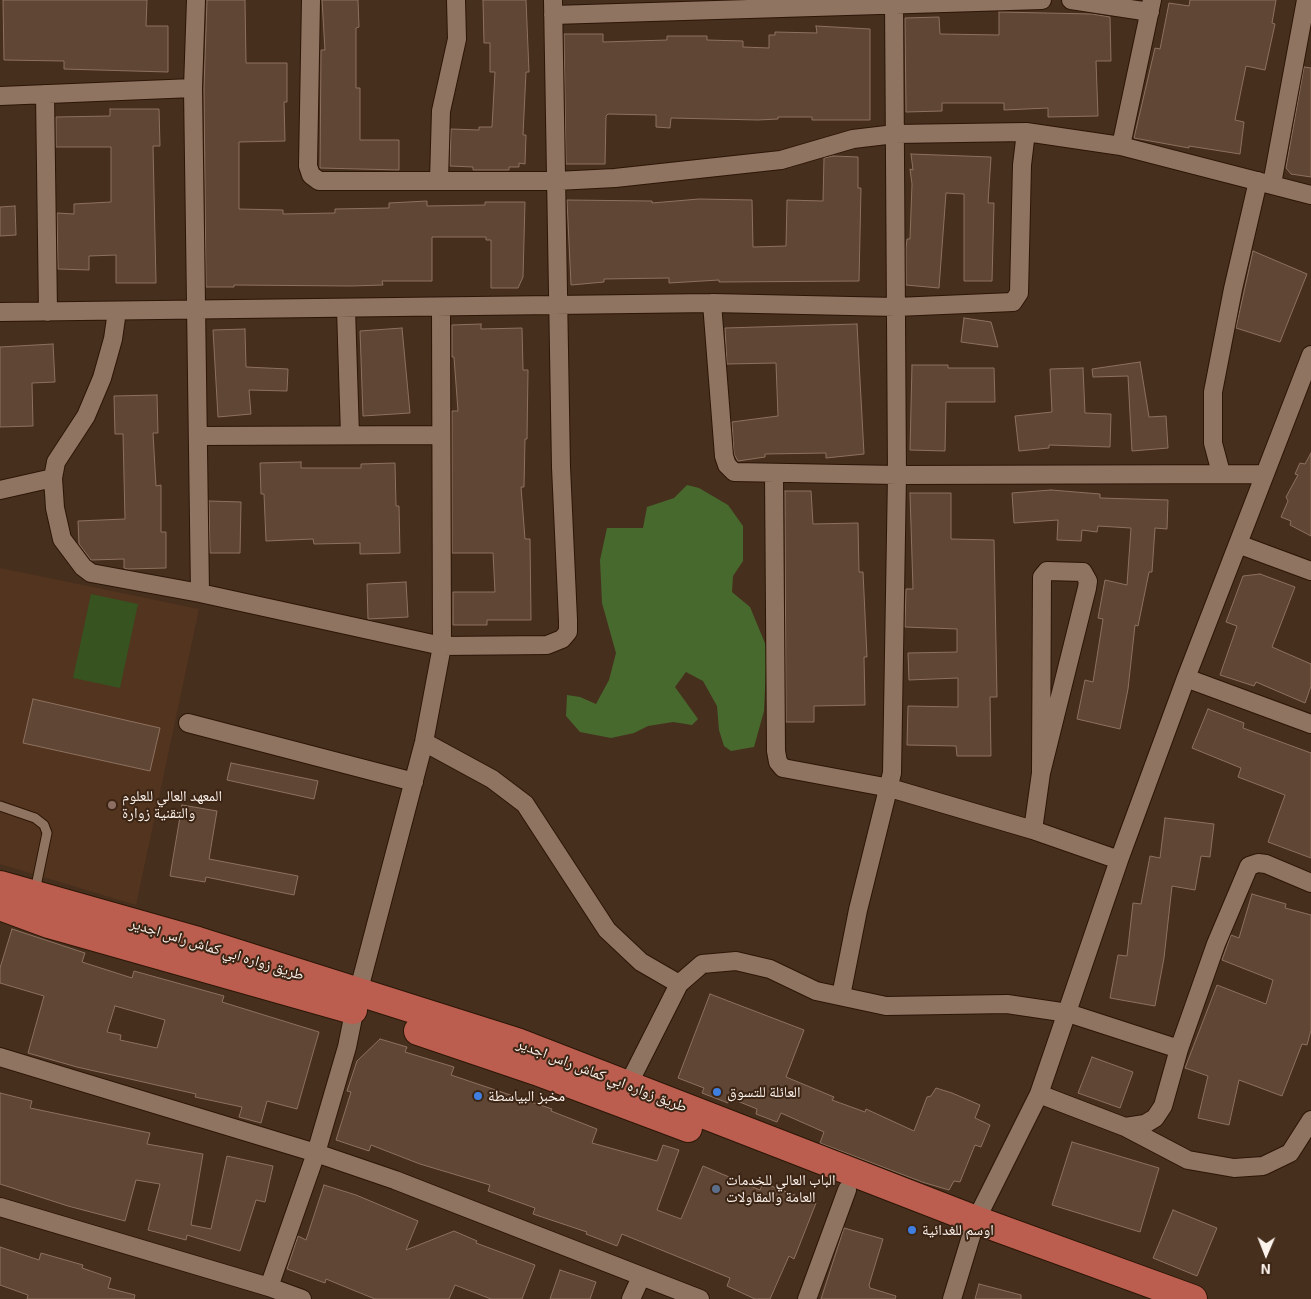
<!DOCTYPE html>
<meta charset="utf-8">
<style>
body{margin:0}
#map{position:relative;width:1311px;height:1299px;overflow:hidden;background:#472f1e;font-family:"Exo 2",sans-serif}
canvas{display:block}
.north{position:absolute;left:1241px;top:1229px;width:50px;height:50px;-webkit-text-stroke:4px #3c2514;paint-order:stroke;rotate:181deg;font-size:14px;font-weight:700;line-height:20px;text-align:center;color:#fdf3ed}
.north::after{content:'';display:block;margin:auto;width:18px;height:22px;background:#fdf3ed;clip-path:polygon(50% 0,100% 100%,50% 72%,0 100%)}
</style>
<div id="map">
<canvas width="1311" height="1299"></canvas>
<div class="north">N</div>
</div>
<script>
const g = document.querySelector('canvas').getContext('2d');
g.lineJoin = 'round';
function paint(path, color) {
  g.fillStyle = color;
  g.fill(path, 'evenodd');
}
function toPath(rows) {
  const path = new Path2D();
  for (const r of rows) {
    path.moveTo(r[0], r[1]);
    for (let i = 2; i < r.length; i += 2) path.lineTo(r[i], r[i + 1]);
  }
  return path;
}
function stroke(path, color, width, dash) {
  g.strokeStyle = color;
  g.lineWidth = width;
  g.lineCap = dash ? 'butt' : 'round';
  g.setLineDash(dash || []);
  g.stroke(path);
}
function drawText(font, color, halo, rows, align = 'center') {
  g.font = font + ' "Exo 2","Noto Naskh Arabic",sans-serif';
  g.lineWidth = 4;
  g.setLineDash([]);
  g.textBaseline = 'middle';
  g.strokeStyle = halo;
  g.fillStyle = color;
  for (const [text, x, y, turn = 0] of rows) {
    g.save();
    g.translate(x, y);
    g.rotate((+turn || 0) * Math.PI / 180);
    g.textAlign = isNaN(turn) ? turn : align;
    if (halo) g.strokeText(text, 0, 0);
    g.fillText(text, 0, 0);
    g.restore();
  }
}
paint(toPath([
 [0,568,199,609,136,905,0,864]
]), '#53341f');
paint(toPath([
 [91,594,138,604,120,688,73,678]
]), '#365320');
paint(toPath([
 [687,485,699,488,728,505,743,526,743,561,733,576,732,592,750,607,767,648,764,711,754,747,731,751,724,746,719,730,717,706,703,681,686,672,675,687,698,719,692,725,673,722,648,726,634,733,611,738,580,732,566,716,567,695,580,697,596,704,609,680,616,653,602,603,600,560,607,528,643,528,647,507,674,498]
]), '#47692e');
const building = toPath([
 [3,0,147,0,146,26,168,26,168,72,64,69,64,61,4,60,3,0],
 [207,0,245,0,246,63,287,63,287,102,284,102,285,141,239,142,239,209,283,210,283,214,335,213,335,209,389,208,389,203,427,201,427,206,485,205,485,202,525,202,523,277,518,288,491,288,491,240,486,240,486,237,432,237,432,281,382,281,383,285,351,286,234,285,234,287,206,287,204,88,207,0],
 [322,0,358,0,359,27,356,28,356,88,360,88,360,140,399,140,399,170,320,168,321,50,325,50,322,0],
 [483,0,526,0,529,72,526,72,523,135,526,135,525,164,519,163,519,167,509,167,509,170,473,170,473,167,450,166,451,129,479,130,479,127,492,127,495,72,490,72,490,43,484,43,483,0],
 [1190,0,1276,0,1272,23,1275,24,1265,70,1246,66,1235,120,1244,122,1240,154,1189,146,1189,148,1134,138,1155,48,1160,49,1169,3,1189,6,1190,0],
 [999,12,1092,14,1110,17,1111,61,1096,61,1098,116,1048,117,1048,108,1004,110,1004,103,942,103,942,111,906,112,905,18,939,17,940,34,999,35,999,12],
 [816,26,870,29,870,120,812,120,812,117,778,117,778,119,758,120,671,118,670,128,656,127,656,115,608,114,606,116,605,164,566,164,564,34,603,34,603,42,667,40,667,36,707,36,707,40,743,41,743,47,769,48,769,35,775,35,775,32,817,33,816,26],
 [1304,67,1311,68,1311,177,1291,174,1286,168,1304,67],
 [110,109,159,109,160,146,153,146,156,283,116,283,116,255,89,256,89,270,58,269,57,213,74,214,74,204,111,202,111,147,56,147,56,117,110,116,110,109],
 [911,154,991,157,988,203,994,203,992,281,964,281,964,194,946,193,939,288,906,285,906,248,907,239,910,239,912,184,910,169,913,170,911,154],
 [833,156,858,157,858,188,861,188,859,281,719,282,719,280,669,283,669,278,604,279,604,282,571,285,567,200,652,201,652,203,699,199,752,200,753,247,786,246,787,200,823,201,824,158,833,156],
 [15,206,16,235,0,236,0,207,15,206],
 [1253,251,1307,274,1280,342,1236,328,1253,251],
 [964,318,991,322,998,347,961,342,964,318],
 [481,324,481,329,522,328,523,370,528,370,527,439,525,439,524,487,521,487,525,539,530,539,531,620,487,620,487,625,453,625,453,592,495,592,493,553,452,553,452,411,458,411,454,357,452,357,452,325,481,324],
 [857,324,864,454,826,458,826,453,765,454,765,457,738,461,734,454,732,422,778,416,776,363,727,364,725,328,857,324],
 [402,328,410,413,363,416,360,331,402,328],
 [245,329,246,367,288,369,287,391,249,390,251,414,218,417,213,330,245,329],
 [53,344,55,382,32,383,33,426,0,427,0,347,53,344],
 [1140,362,1149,417,1166,416,1168,448,1132,451,1128,376,1093,377,1092,369,1140,362],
 [912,365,948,365,948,368,994,368,995,402,946,402,945,451,910,450,912,365],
 [1083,368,1085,413,1111,414,1110,447,1049,445,1049,448,1019,451,1015,416,1052,412,1050,369,1083,368],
 [157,395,158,433,153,433,156,486,161,485,161,532,166,532,166,568,128,569,124,568,124,559,91,560,79,544,78,521,125,519,123,434,115,434,114,396,157,395],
 [1311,453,1311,536,1290,525,1291,521,1281,517,1288,501,1286,497,1298,475,1295,474,1300,463,1305,464,1311,453],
 [301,462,301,468,361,468,361,464,395,463,396,506,399,506,400,553,360,554,360,543,314,544,313,539,266,541,264,494,261,494,260,463,301,462],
 [1051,490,1100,494,1100,498,1168,500,1167,529,1155,528,1152,572,1149,572,1138,626,1135,625,1128,689,1120,729,1077,719,1085,680,1093,682,1103,619,1098,618,1105,580,1127,585,1131,528,1098,526,1097,532,1082,530,1081,541,1057,540,1058,520,1014,523,1012,493,1051,490],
 [785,491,811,491,813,524,858,523,859,572,863,572,867,657,864,657,865,705,814,706,814,722,786,722,785,491],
 [910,493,951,493,951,539,994,540,997,697,990,697,991,756,957,756,956,746,907,745,908,706,958,707,958,678,909,680,908,653,957,652,957,629,905,627,906,589,913,589,910,493],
 [209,501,241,502,240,553,210,553,209,501],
 [1260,574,1295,587,1272,647,1311,664,1311,686,1305,703,1256,682,1254,686,1220,675,1237,626,1226,622,1243,576,1260,574],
 [406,582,408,617,368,619,367,584,406,582],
 [33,699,160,728,150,771,23,743,33,699],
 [1208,709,1244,723,1243,728,1311,753,1311,858,1268,842,1285,795,1238,777,1241,768,1192,748,1208,709],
 [231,763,318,781,314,799,227,780,231,763],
 [182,805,217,811,209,859,298,876,294,895,206,877,205,882,170,876,182,805],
 [1165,818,1214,824,1210,857,1201,856,1195,890,1172,886,1164,958,1155,1006,1110,998,1118,955,1127,956,1133,903,1141,904,1150,856,1160,858,1165,818],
 [1252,894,1286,904,1285,908,1311,915,1311,1030,1307,1045,1302,1044,1282,1096,1239,1080,1229,1125,1198,1118,1208,1076,1185,1068,1217,985,1266,1004,1273,980,1222,960,1231,935,1239,938,1252,894],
 [12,929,85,953,82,962,132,978,134,971,224,996,222,1002,319,1032,297,1109,267,1101,261,1123,239,1117,242,1107,195,1097,196,1094,77,1067,28,1053,44,996,0,983,0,968,12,929],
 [115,1006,165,1020,157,1048,120,1040,121,1035,107,1032,115,1006],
 [710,994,804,1030,786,1077,834,1097,832,1100,865,1112,866,1109,914,1131,927,1097,931,1096,936,1088,952,1093,980,1105,975,1118,990,1125,981,1147,975,1145,960,1182,954,1181,949,1190,922,1182,820,1143,824,1132,781,1113,777,1122,756,1114,757,1109,730,1098,728,1103,702,1093,704,1088,678,1078,710,994],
 [380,1039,407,1047,405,1052,454,1067,451,1075,552,1109,551,1111,597,1129,592,1143,657,1161,663,1145,679,1150,657,1210,681,1219,703,1166,760,1190,763,1183,816,1203,794,1259,789,1256,770,1299,755,1299,727,1286,730,1278,622,1234,617,1246,586,1234,587,1232,533,1214,535,1208,488,1191,490,1185,420,1164,371,1145,369,1151,336,1140,351,1092,347,1091,357,1061,380,1039],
 [1092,1057,1133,1072,1120,1108,1078,1093,1092,1057],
 [0,1093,32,1101,30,1108,150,1133,147,1144,203,1154,191,1225,211,1229,227,1156,273,1166,265,1202,256,1200,240,1251,187,1235,186,1240,148,1230,160,1184,136,1180,125,1221,68,1206,0,1184,0,1093],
 [1072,1142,1159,1168,1140,1232,1052,1205,1072,1142],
 [324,1185,356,1195,418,1221,406,1250,454,1231,477,1241,476,1243,535,1265,522,1299,491,1299,455,1285,449,1299,375,1299,326,1279,325,1283,287,1269,298,1236,306,1240,324,1185],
 [1173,1210,1217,1228,1197,1276,1153,1258,1173,1210],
 [844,1228,883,1239,869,1285,870,1288,896,1296,895,1299,821,1299,844,1228],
 [0,1247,39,1260,41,1253,83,1265,82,1268,111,1278,108,1288,135,1295,134,1299,27,1299,28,1295,0,1285,0,1247],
 [560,1270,596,1282,590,1299,550,1299,560,1270],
 [979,1284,1021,1295,1021,1299,975,1299,979,1284]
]);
paint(building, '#604635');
stroke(building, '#8d715f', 1);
const service = toPath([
 [0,806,35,818,44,825,47,833,35,891]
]);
const minor = toPath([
 [196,0,193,88,200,593],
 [311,0,308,166,311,175,319,181,556,181,615,178,781,160,853,139,895,134,1026,132,1121,146,1311,195],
 [1071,0,1150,12],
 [553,15,1042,0],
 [45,94,48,312],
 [0,96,193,88],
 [1121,146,1152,0],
 [439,180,441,111,457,39,456,0],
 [1272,184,1306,0],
 [712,303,724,456,727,465,734,472,897,475,1265,474],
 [346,309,350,435],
 [117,311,113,339,102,378,86,416,56,462,53,478,55,508,62,539,83,567,91,573,200,593,442,646,547,645,562,639,568,632,568,620,561,467,553,0],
 [0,312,712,303,896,307,1013,302,1019,293,1022,165,1026,132],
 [198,436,441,435],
 [1221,473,1213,443,1213,392,1233,289,1258,181],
 [774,474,776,751,778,762,783,768,890,788,1033,830,1119,860],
 [0,490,53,478],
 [1238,544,1311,571],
 [1186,678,1311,724],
 [188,723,414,782],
 [424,742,492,779,525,804,607,930,641,962,679,984],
 [1033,830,1041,773,1087,588,1088,581,1083,572,1047,571,1042,577,1041,773],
 [841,996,858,910,892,773,897,475,894,0],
 [0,1057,316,1153,395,1180,700,1299],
 [628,1085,679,984,702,964,736,961,770,969,816,991,886,1006,1007,1004,1068,1013,1179,1049,1216,944,1249,866,1258,863,1266,864,1311,883],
 [1039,1094,1125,1127,1145,1124,1155,1118,1163,1106,1179,1049],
 [1125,1127,1188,1160,1234,1168,1263,1166,1290,1153,1311,1120],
 [0,1207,269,1287,302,1299],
 [269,1287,316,1153,347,1047,358,993,424,742,442,646,441,308],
 [631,1299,641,1277],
 [807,1299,847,1190],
 [952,1299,976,1220,1039,1094,1119,860,1186,678,1311,355]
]);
const primary = toPath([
 [0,885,198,941,517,1042,976,1220,1193,1299],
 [0,906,49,924,353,1010],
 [418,1031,536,1071,688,1128]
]);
stroke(service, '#2c1606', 11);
stroke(minor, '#2c1606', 20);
stroke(primary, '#2c1606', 30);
stroke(service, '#907462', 9);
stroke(minor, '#907462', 18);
stroke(primary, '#bb5e4f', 28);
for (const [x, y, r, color] of [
 [112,805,5,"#8d6e63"],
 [717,1092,5,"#3f7fe0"],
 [478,1096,5,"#3f7fe0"],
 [716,1189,5,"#5c6f8a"],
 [912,1230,5,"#3f7fe0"]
]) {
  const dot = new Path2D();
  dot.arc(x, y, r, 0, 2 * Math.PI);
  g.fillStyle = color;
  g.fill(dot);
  stroke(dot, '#3c2514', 2);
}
drawText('15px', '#fdf3ed', '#3c2514', [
 ["المعهد العالي للعلوم",122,796],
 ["والتقنية زوارة",122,813],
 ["العائلة للتسوق",727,1092],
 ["مخبز البياسطة",488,1096],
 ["الباب العالي للخدمات",726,1180],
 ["العامة والمقاولات",726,1197],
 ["اوسم للغدائية",922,1230]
], 'left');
drawText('15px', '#fdf3ed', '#3c2514', [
 ["طريق زواره ابي كماش راس اجدير",217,949,17],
 ["طريق زواره ابي كماش راس اجدير",602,1075,21]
]);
</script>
